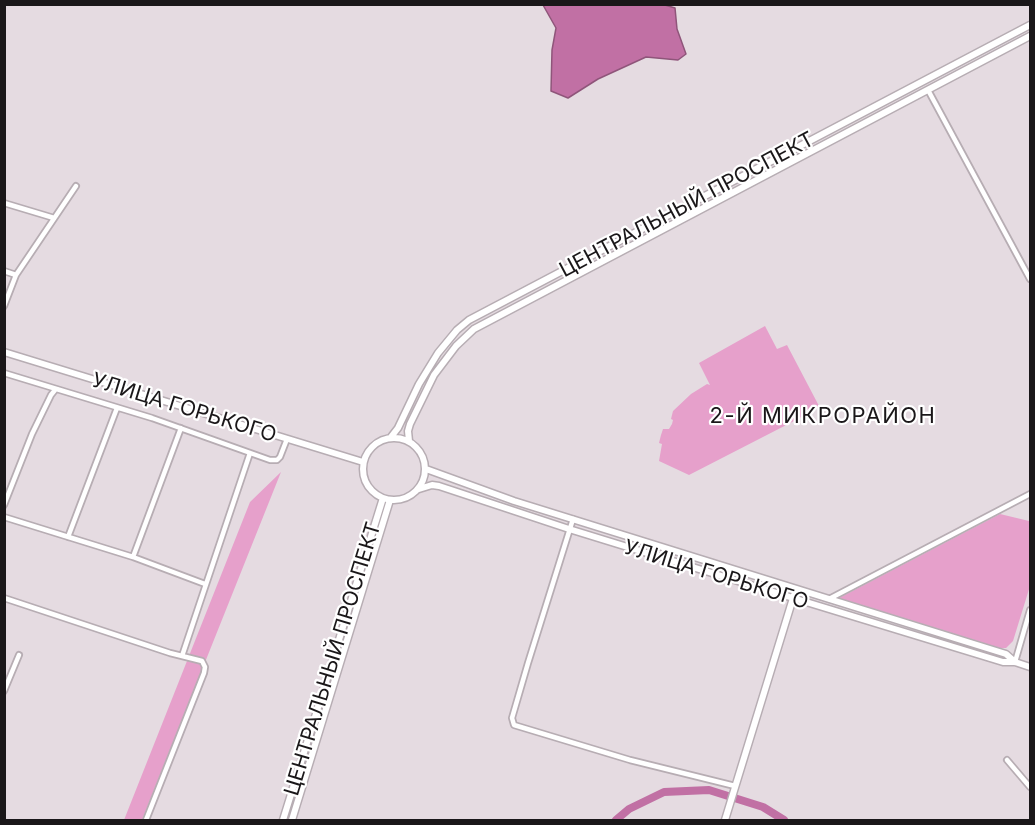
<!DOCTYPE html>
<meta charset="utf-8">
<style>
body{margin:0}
#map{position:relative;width:1035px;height:825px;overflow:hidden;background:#e5dbe1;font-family:Inter,sans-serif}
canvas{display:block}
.frame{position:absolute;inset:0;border:6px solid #1a1719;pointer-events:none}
</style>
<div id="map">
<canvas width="1035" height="825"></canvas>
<div class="frame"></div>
</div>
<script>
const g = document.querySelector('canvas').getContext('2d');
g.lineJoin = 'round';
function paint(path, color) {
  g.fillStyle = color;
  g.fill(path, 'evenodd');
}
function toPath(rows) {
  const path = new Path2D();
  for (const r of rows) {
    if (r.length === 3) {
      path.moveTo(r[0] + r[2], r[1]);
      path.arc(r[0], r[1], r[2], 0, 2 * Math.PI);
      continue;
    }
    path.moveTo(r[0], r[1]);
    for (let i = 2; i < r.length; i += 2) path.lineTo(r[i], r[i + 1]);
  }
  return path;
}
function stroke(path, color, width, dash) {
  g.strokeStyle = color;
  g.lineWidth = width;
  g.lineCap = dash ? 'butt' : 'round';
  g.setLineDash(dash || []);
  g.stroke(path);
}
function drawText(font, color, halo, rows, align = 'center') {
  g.font = font + ' Inter,sans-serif';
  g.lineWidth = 4.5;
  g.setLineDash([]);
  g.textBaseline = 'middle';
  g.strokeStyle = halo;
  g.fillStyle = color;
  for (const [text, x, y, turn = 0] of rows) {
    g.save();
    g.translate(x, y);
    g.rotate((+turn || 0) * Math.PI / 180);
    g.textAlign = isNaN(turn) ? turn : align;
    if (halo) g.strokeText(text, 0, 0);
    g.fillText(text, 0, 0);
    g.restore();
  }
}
paint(toPath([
 [765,326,777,349,787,345,819,406,798,419,689,475,659,461,662,444,659,443,661,435,663,429,669,429,672,424,673,420,671,419,673,411,691,394,707,384,710,385,699,363],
 [281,472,142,820,124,820,250,502],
 [1000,514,1029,521,1030,524,1030,586,1013,641,1006,648,1000,648,839,598]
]), '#e6a0cb');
const water = toPath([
 [665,5,675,8,677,29,686,54,678,60,646,57,598,79,568,98,551,91,552,50,556,28,543,5,665,5]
]);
paint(water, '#c170a4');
stroke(water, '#8f557a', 1.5);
stroke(toPath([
 [616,820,629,809,664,792,709,790,763,807,784,820]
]), '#c170a4', 8);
const street = toPath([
 [928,90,1030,279],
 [4,203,54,218],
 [4,271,16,275],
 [4,306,16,275,76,186],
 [4,373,152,418,270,460,277,460,280,457,287,439],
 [4,505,32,434,51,395,55,390],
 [4,517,133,557,205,584],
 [573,519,528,663,512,718,514,725,630,760,735,786],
 [68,537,117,408],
 [133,557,181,428],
 [4,598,170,653,202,661,205,667,204,673,146,820],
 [829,599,1030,494],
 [182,656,250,453],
 [1015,662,1030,610],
 [4,691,19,655],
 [1007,760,1030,787]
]);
const secondary = toPath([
 [4,352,363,462],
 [391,437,398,428,419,384,438,353,457,330,469,320,1030,25],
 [394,469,31],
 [409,441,408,431,410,424,434,375,456,346,474,329,1030,36],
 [426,469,514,501,1006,654,1015,662],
 [419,489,432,485,439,486,569,529,793,598,1003,662,1015,662,1030,667],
 [283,820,383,498],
 [292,820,390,500],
 [725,820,794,595]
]);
stroke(street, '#b7adb3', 8);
stroke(secondary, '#b7adb3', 9);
stroke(street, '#fff', 4.5);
stroke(secondary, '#fff', 6);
drawText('21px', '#1a1719', '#fff', [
 ["ЦЕНТРАЛЬНЫЙ ПРОСПЕКТ",687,205,-28],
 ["УЛИЦА ГОРЬКОГО",184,408,17],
 ["УЛИЦА ГОРЬКОГО",716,575,17],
 ["ЦЕНТРАЛЬНЫЙ ПРОСПЕКТ",333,659,-73]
]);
g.letterSpacing = '1.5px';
drawText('22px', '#1a1719', '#fff', [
 ["2-Й МИКРОРАЙОН",823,416]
]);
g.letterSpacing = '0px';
</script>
